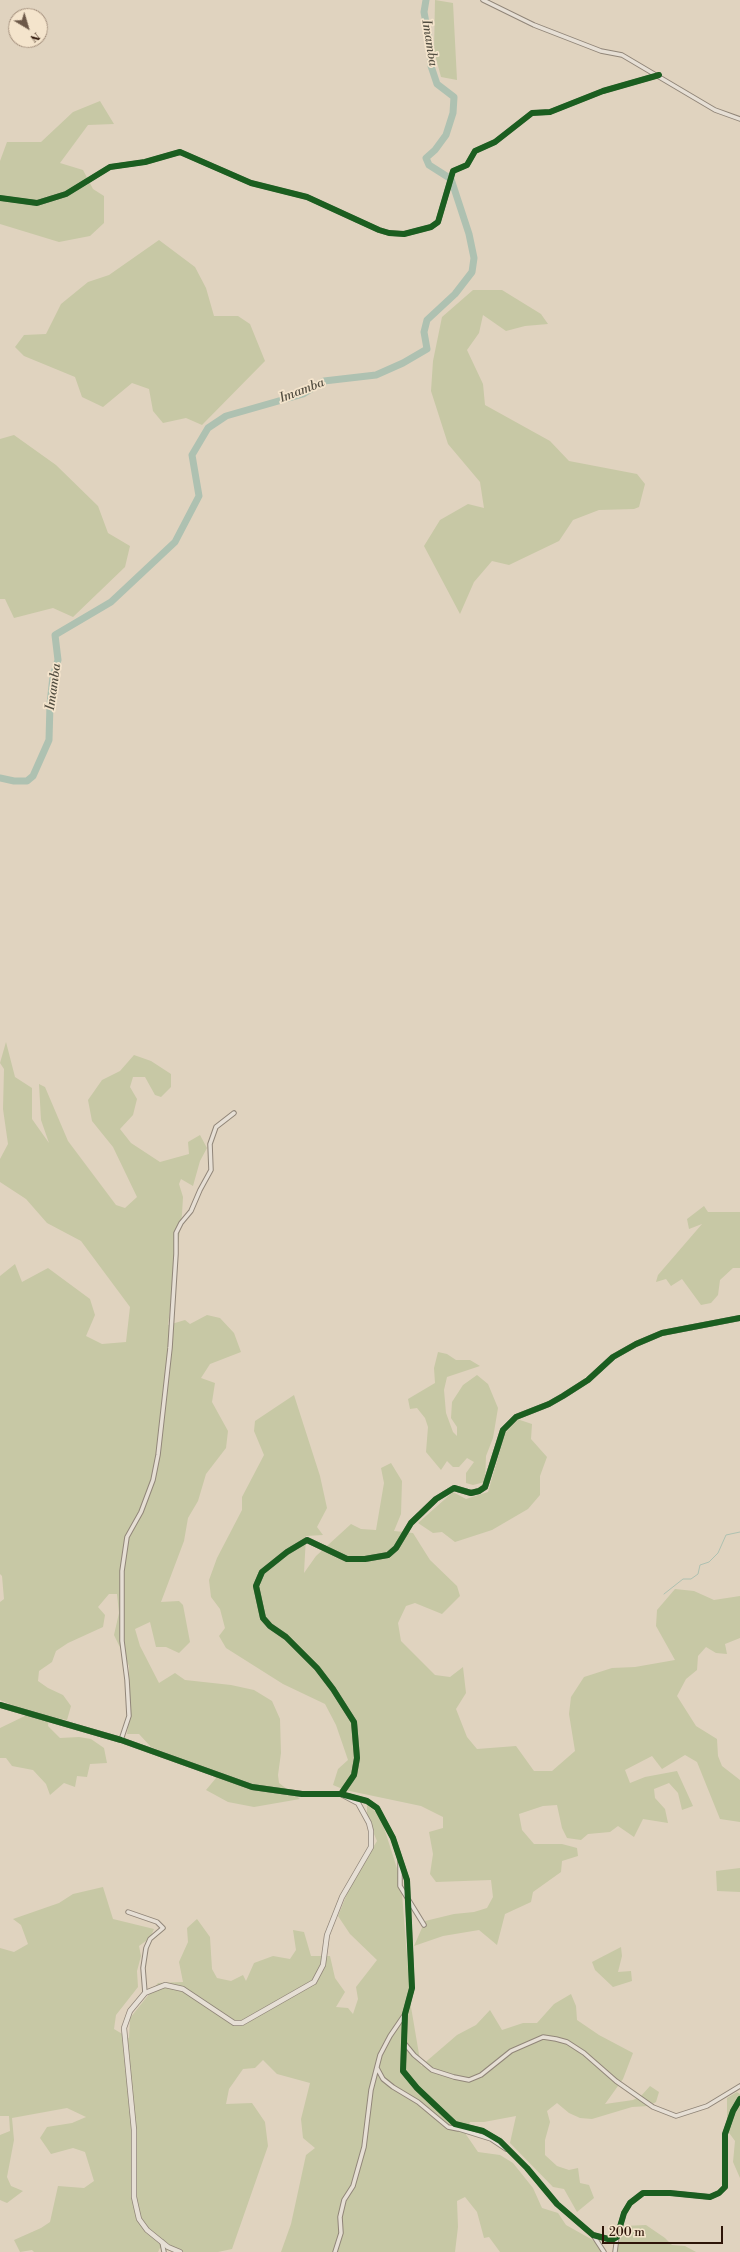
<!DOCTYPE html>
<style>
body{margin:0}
#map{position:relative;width:740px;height:2252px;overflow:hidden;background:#e0d3bf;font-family:"Libre Bodoni",serif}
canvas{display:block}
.north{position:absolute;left:8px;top:8px;width:40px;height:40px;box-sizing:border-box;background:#f4e4cc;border:1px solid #a5917e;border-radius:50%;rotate:142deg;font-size:11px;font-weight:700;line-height:16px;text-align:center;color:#2e1508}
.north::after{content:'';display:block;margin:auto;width:14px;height:18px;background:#6c5848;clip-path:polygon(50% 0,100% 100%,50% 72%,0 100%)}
.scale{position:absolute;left:602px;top:2226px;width:121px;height:18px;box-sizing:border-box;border:2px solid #2e1508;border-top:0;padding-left:5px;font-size:12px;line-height:14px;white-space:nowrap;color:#2e1508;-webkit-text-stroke:3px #f4e4cc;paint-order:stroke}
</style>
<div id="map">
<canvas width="740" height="2252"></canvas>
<div class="north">N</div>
<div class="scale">200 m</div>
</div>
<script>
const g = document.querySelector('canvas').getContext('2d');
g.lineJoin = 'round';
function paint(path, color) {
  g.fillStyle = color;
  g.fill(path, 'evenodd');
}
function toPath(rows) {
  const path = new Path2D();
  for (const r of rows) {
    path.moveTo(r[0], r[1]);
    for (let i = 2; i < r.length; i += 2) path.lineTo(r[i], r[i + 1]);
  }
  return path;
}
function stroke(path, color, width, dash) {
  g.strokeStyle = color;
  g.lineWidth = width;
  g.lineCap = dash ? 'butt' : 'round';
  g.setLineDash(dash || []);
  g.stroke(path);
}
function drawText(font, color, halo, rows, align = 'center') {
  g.font = font + ' "Libre Bodoni",serif';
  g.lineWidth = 3.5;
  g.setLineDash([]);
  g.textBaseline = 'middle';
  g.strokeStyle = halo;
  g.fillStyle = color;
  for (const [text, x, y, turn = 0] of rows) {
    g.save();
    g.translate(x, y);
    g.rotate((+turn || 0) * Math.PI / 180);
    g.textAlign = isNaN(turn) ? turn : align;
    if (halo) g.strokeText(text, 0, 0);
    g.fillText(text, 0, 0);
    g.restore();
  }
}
paint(toPath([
 [435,0,453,3,457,80,441,77,434,51],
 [100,101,114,124,88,125,60,163,83,170,93,189,104,196,104,223,90,236,59,242,0,224,0,161,7,142,41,142,73,112],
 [159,240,195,267,206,288,214,316,238,316,250,324,265,361,202,425,186,418,163,423,153,411,149,389,132,383,103,407,82,397,75,377,24,356,15,347,24,335,46,334,61,304,88,282,109,275],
 [473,290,502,290,541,314,548,324,525,326,506,331,483,315,479,333,467,350,483,384,485,405,550,441,569,461,637,474,645,484,639,507,634,509,599,510,573,520,559,541,509,565,492,561,474,582,460,614,424,546,440,520,468,504,484,508,480,482,448,444,431,391,433,361,442,317],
 [14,435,56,465,98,506,108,533,130,546,125,567,73,617,53,608,14,618,5,599,0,599,0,439],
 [6,1042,15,1077,32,1088,32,1119,49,1143,41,1120,39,1084,45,1087,68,1141,116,1205,125,1208,137,1197,113,1147,92,1121,88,1100,102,1080,120,1071,134,1055,151,1061,171,1074,171,1087,161,1097,155,1095,145,1077,133,1077,130,1087,137,1099,133,1115,120,1129,131,1143,160,1162,189,1154,188,1142,200,1135,207,1148,200,1161,193,1186,181,1179,179,1184,183,1197,182,1214,168,1325,185,1320,190,1324,207,1315,220,1318,234,1333,241,1352,210,1364,201,1378,215,1383,212,1402,228,1431,226,1448,206,1474,198,1501,188,1518,184,1541,161,1602,179,1601,183,1605,190,1642,179,1653,166,1647,156,1647,150,1622,135,1629,140,1646,159,1683,175,1673,185,1680,231,1685,254,1690,272,1701,280,1719,281,1753,278,1775,279,1783,300,1799,254,1807,228,1802,206,1790,216,1778,195,1765,151,1747,139,1734,127,1734,130,1711,128,1695,129,1666,114,1635,119,1613,117,1594,109,1594,98,1607,105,1615,103,1627,68,1643,56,1651,52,1662,39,1671,38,1681,48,1688,63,1695,71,1706,67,1720,49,1717,48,1726,60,1738,79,1737,91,1739,104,1748,107,1763,90,1764,87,1777,77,1776,75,1787,64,1783,50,1795,46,1784,33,1770,12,1766,6,1758,0,1758,0,1728,31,1713,0,1700,0,1602,4,1599,2,1576,0,1574,0,1276,15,1264,22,1282,48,1268,90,1299,95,1315,86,1336,102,1344,126,1342,130,1307,81,1241,47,1223,26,1199,0,1182,0,1159,8,1144,3,1109,4,1069,0,1063],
 [704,1206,708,1212,740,1212,740,1268,733,1268,720,1280,718,1295,711,1303,701,1305,682,1279,671,1286,666,1279,656,1282,658,1275,702,1224,689,1229,687,1219],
 [438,1352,447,1354,456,1360,470,1360,480,1366,447,1377,444,1390,446,1413,453,1432,457,1436,457,1427,451,1418,452,1402,463,1385,477,1375,488,1384,498,1408,493,1438,486,1456,485,1482,473,1485,466,1483,466,1473,474,1462,467,1458,459,1467,453,1467,447,1461,441,1470,426,1452,428,1427,425,1418,417,1408,410,1409,408,1399,435,1383,434,1368],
 [294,1395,320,1476,327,1508,317,1527,323,1535,306,1536,304,1573,316,1556,351,1524,361,1529,376,1530,384,1483,381,1468,391,1463,402,1481,401,1514,394,1531,413,1533,430,1560,457,1586,460,1596,442,1614,415,1603,406,1606,398,1623,401,1641,435,1675,450,1677,463,1667,466,1693,456,1709,467,1737,477,1749,516,1746,534,1771,552,1771,575,1751,569,1714,571,1697,584,1677,612,1668,635,1667,675,1660,656,1626,657,1610,675,1589,694,1591,714,1600,740,1596,740,1638,725,1644,727,1654,716,1653,706,1647,698,1656,697,1670,686,1679,677,1696,696,1726,717,1739,718,1756,722,1766,740,1780,740,1822,720,1819,697,1762,685,1755,662,1769,652,1756,625,1770,630,1783,645,1777,677,1771,693,1806,682,1810,678,1793,669,1783,654,1789,655,1798,665,1809,668,1823,643,1819,634,1837,618,1826,610,1832,588,1834,581,1840,567,1838,562,1828,557,1805,543,1806,519,1814,522,1830,534,1844,562,1844,577,1848,578,1856,562,1861,561,1872,533,1892,531,1902,505,1914,497,1945,479,1930,443,1936,414,1946,425,1921,454,1914,474,1912,487,1908,493,1897,491,1880,436,1882,430,1874,433,1854,429,1832,443,1828,443,1817,421,1806,345,1790,333,1785,338,1769,348,1760,336,1725,325,1704,283,1684,226,1648,219,1636,225,1628,220,1609,211,1597,209,1580,217,1558,242,1510,242,1497,264,1455,254,1431,255,1421],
 [517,1419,532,1424,531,1439,547,1457,540,1476,540,1495,528,1509,492,1530,455,1542,442,1532,433,1533,418,1523,453,1492,466,1499,488,1492,505,1433],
 [367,1805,380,1815,401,1881,411,2007,421,2066,457,2035,476,2025,490,2010,502,2030,523,2023,537,2023,554,2004,571,1994,576,2006,577,2020,599,2035,633,2053,623,2079,605,2104,633,2100,641,2096,650,2086,659,2092,656,2102,649,2106,632,2107,592,2119,580,2118,569,2113,557,2103,547,2111,550,2122,545,2140,545,2155,557,2166,569,2170,578,2168,580,2183,589,2185,594,2198,577,2212,564,2189,553,2187,510,2143,516,2116,484,2122,470,2122,465,2133,478,2152,500,2155,513,2163,533,2188,542,2208,558,2213,566,2225,591,2239,607,2252,500,2252,489,2237,484,2238,477,2212,465,2197,457,2201,458,2227,455,2252,281,2252,291,2224,306,2155,315,2148,303,2138,301,2119,310,2083,277,2074,263,2060,255,2068,243,2069,229,2089,226,2104,252,2103,265,2122,268,2146,232,2249,218,2252,173,2252,160,2248,158,2252,34,2252,32,2250,20,2252,14,2240,41,2228,50,2222,58,2186,84,2188,94,2181,85,2152,73,2148,51,2154,40,2138,47,2127,72,2123,86,2117,67,2108,12,2118,14,2140,7,2177,11,2186,23,2191,7,2203,0,2200,0,2135,10,2131,9,2116,0,2116,0,1948,14,1952,28,1944,21,1925,13,1919,59,1903,73,1894,103,1887,113,1919,154,1929,150,1938,139,1946,141,1956,137,1971,138,1987,116,2015,114,2029,129,2038,130,2018,158,1983,183,1982,179,1962,188,1942,187,1928,197,1919,210,1937,212,1969,217,1978,231,1981,243,1975,246,1981,254,1963,273,1956,290,1959,296,1950,293,1930,304,1932,311,1956,330,1956,335,1978,345,1992,336,2007,348,2008,353,2014,358,1999,356,1987,377,1960,350,1934,338,1916,353,1879,377,1841,367,1818],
 [740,1868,740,1892,717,1891,716,1871],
 [621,1947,622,1956,618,1972,631,1971,632,1981,613,1987,595,1970,592,1962],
 [737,2092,740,2094,740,2178,733,2162,735,2141,727,2130,727,2098],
 [646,2225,665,2238,672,2245,685,2246,696,2252,617,2252,624,2226]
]), '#c7c8a5');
stroke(toPath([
 [664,1594,683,1579,691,1579,698,1574,700,1565,709,1562,718,1553,726,1535,740,1532]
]), '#aec1b1', 1);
stroke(toPath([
 [0,778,14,781,27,781,33,776,49,740,50,704,53,676,58,660,55,635,111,602,175,542,199,496,192,455,208,428,226,416,303,394,324,381,376,375,403,363,427,349,424,332,427,320,455,294,472,272,474,258,469,234,451,179,429,165,426,158,435,150,446,135,453,113,454,97,437,84,431,66,430,45,424,12,426,0]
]), '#aec1b1', 7);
const minor = toPath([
 [483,0,534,25,601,51,622,55,715,110,740,119],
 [0,198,37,203,66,194,110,167,145,162,180,152,251,183,307,197,379,230,389,233,404,234,431,227,438,222,453,171,467,165,475,151,495,142,532,113,550,112,603,91,659,75],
 [121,1740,129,1716,127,1680,122,1641,122,1571,127,1537,141,1512,153,1480,158,1455,170,1348,176,1254,176,1233,181,1223,191,1211,200,1190,211,1170,210,1144,216,1127,234,1113],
 [348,1796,367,1801,377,1808,393,1838,407,1880,412,1988,405,2014,403,2071,417,2088,455,2124,483,2131,500,2141,527,2168,557,2204,593,2235,612,2240,617,2237,624,2213,630,2203,643,2193,670,2193,710,2197,719,2193,725,2187,725,2134,733,2111,740,2099],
 [400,1862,400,1886,424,1925],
 [128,1912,157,1922,163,1928,150,1939,146,1948,143,1968,145,1993],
 [405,2044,414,2055,432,2070,454,2077,469,2080,481,2075,511,2051,543,2037,556,2039,567,2042,584,2053,616,2081,653,2107,676,2116,707,2106,740,2086],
 [377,2068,383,2079,393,2087,418,2102,448,2127,458,2129,462,2127],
 [459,2129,491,2139,506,2149],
 [593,2235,604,2252],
 [162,2242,164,2252],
 [335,2252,341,2233,340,2217,344,2200,353,2186,364,2147,371,2090,380,2055,390,2036,405,2014],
 [615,2252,617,2237]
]);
const tertiary = toPath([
 [0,1705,121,1740,252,1787,302,1794,341,1794,358,1803,369,1823,371,1831,371,1847,342,1897,327,1935,323,1965,314,1982,242,2023,234,2023,183,1989,165,1985,145,1993,130,2011,124,2028,134,2130,134,2197,136,2206,139,2219,147,2230,168,2247,180,2252],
 [341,1794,354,1775,357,1758,354,1722,333,1689,317,1668,286,1637,270,1626,263,1618,256,1586,262,1572,287,1552,307,1540,347,1559,365,1559,388,1555,396,1548,411,1523,436,1499,454,1488,471,1493,479,1491,485,1487,503,1430,516,1417,549,1404,563,1396,588,1380,613,1357,636,1344,662,1333,740,1318]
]);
stroke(minor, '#918679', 5.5);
stroke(tertiary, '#918679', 6);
stroke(minor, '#e6dfd5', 3.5);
stroke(tertiary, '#e6dfd5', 4.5);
stroke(toPath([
 [0,198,37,203,66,194,110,167,145,162,180,152,251,183,307,197,379,230,389,233,404,234,431,227,438,222,453,171,467,165,475,151,495,142,532,113,550,112,603,91,659,75],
 [0,1705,121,1740,252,1787,302,1794,341,1794,367,1801,377,1808,393,1838,407,1880,412,1988,405,2014,403,2071,417,2088,455,2124,483,2131,500,2141,527,2168,557,2204,593,2235,612,2240,617,2237,624,2213,630,2203,643,2193,670,2193,710,2197,719,2193,725,2187,725,2134,733,2111,740,2099],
 [341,1794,354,1775,357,1758,354,1722,333,1689,317,1668,286,1637,270,1626,263,1618,256,1586,262,1572,287,1552,307,1540,347,1559,365,1559,388,1555,396,1548,411,1523,436,1499,454,1488,471,1493,479,1491,485,1487,503,1430,516,1417,549,1404,563,1396,588,1380,613,1357,636,1344,662,1333,740,1318]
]), '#1b5e20', 6);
drawText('italic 13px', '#534e41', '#f4e4cc', [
 ["Imamba",429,43,81],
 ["Imamba",302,391,-21],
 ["Imamba",54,687,-82]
]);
</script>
